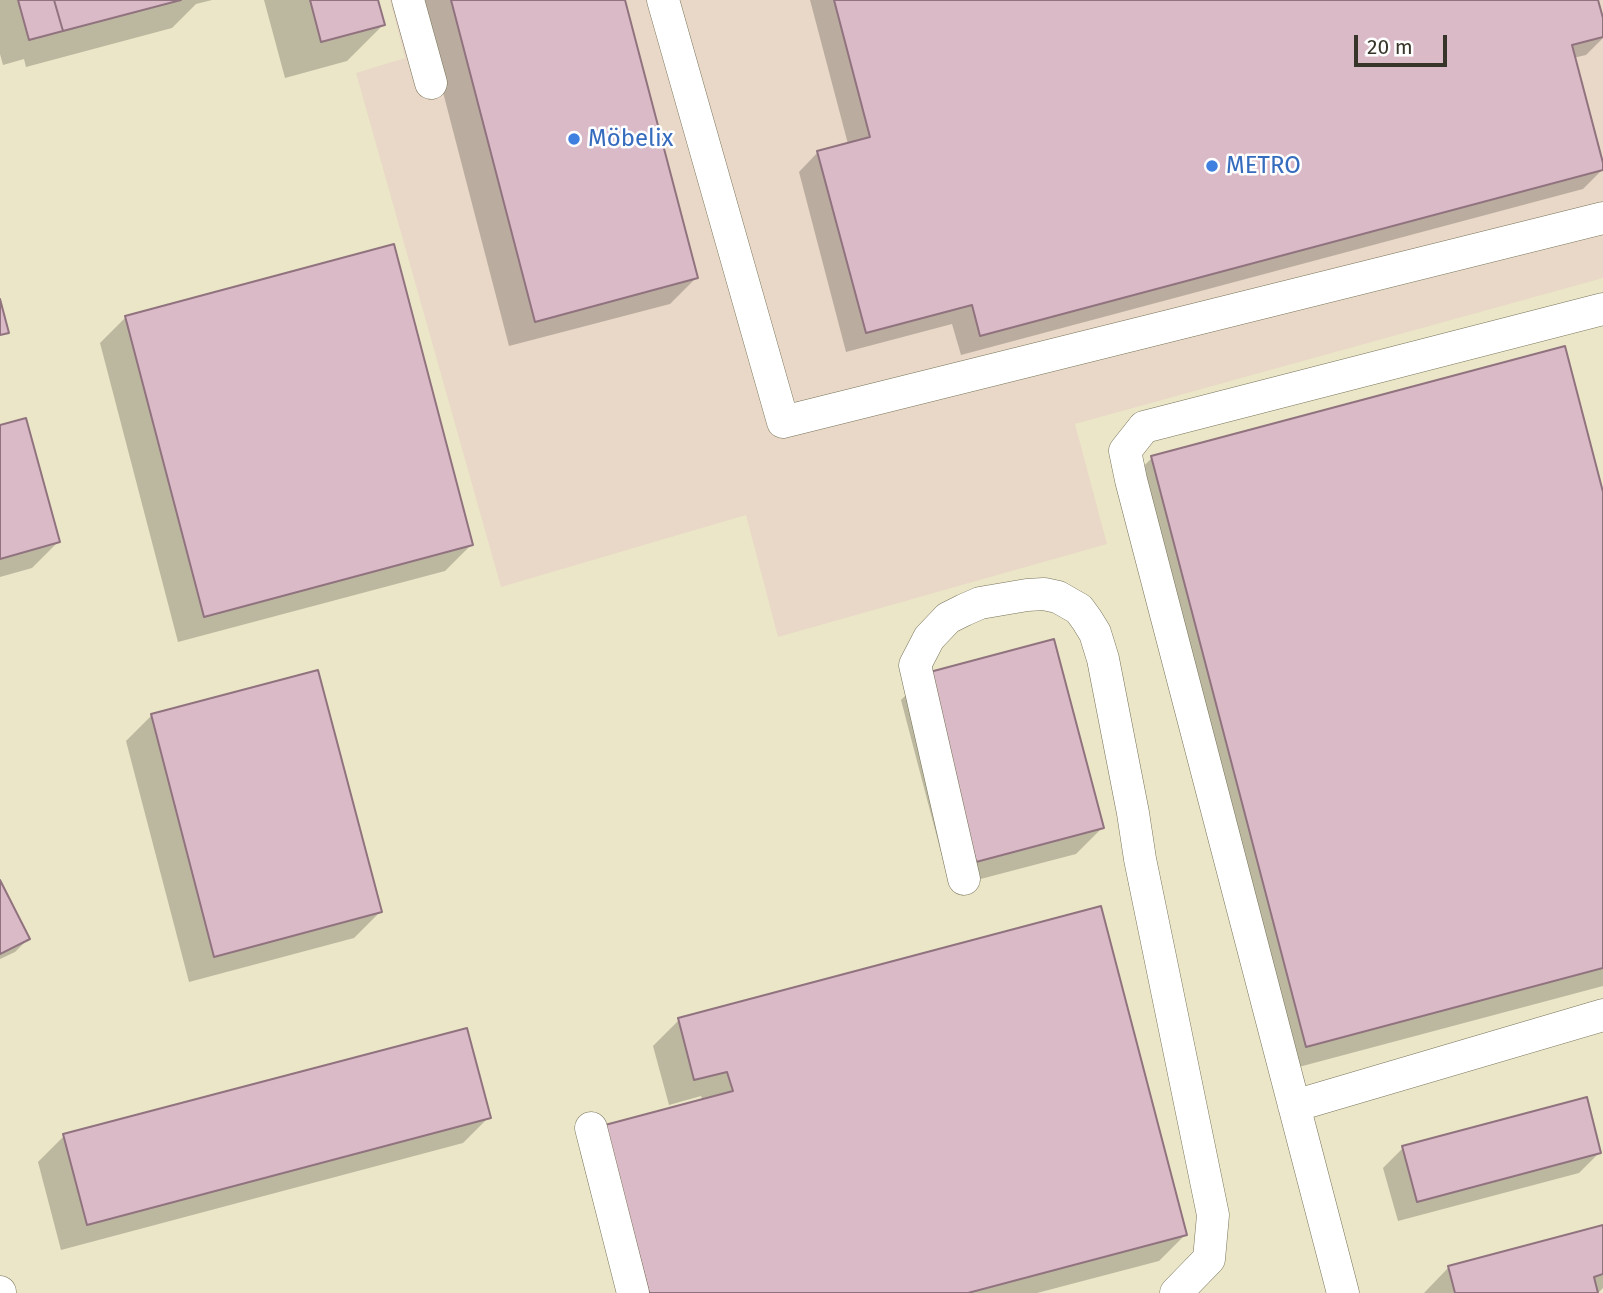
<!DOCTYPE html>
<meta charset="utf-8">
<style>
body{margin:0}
#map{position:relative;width:1603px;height:1293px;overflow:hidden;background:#ebe6c8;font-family:"Fira Sans",sans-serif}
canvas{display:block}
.scale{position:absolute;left:1354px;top:35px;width:93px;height:32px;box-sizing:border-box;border:4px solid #373529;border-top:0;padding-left:9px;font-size:21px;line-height:24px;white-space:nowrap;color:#373529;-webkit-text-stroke:5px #fff;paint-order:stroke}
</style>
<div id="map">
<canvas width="1603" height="1293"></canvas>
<div class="scale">20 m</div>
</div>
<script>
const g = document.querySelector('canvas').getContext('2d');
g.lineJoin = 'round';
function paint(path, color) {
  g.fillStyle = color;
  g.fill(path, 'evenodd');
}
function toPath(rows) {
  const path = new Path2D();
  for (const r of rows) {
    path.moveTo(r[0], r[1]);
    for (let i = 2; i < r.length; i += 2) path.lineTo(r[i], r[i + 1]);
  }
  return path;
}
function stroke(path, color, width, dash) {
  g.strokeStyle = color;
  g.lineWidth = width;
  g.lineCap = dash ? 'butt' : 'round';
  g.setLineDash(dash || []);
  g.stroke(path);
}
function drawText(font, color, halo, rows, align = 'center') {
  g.font = font + ' "Fira Sans",sans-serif';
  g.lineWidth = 5;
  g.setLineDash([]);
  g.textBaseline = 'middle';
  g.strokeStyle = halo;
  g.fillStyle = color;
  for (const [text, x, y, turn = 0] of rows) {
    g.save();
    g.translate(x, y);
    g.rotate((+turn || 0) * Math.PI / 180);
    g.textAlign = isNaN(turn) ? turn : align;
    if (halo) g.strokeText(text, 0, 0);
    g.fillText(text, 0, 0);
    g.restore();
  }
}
paint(toPath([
 [390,0,1603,0,1603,278,1075,424,1107,544,778,637,746,515,501,587,356,73,405,58]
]), '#e9d8c7');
paint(toPath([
 [0,0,212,0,196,4,172,28,26,67,24,59,3,65,0,54],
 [264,0,377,0,383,25,347,61,285,78],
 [419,0,623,0,696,278,670,304,509,346],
 [810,0,1596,0,1603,25,1603,38,1586,55,1573,58,1603,169,1583,189,961,355,952,324,846,352,799,172,818,152,848,144],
 [126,317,471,545,445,571,178,642,100,343],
 [0,427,58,542,32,568,0,577],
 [1152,458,1603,499,1603,986,1280,1072,1126,483],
 [927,674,1102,828,1076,854,950,887,901,700],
 [152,715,380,912,354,938,189,982,126,741],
 [0,883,28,939,15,952,0,959],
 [679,1020,1185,1235,1159,1261,1037,1293,617,1293,580,1152,606,1127,703,1101,701,1096,669,1105,653,1046],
 [489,1117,463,1143,61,1250,38,1162,64,1136],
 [1403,1148,1599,1153,1579,1173,1398,1221,1383,1168],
 [1603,1227,1603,1288,1598,1293,1424,1293,1449,1267]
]), '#0003');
const building = toPath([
 [18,0,54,0,63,31,29,40,18,0],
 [54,0,181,0,63,31,54,0],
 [310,0,378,0,385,25,321,42,310,0],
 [451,0,625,0,698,278,535,322,451,0],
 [834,0,1598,0,1603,18,1603,37,1572,45,1603,163,1603,170,980,336,972,305,866,333,817,151,870,137,834,0],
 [394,244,473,545,204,617,125,316,394,244],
 [0,299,9,333,0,335,0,299],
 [1565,346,1603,492,1603,968,1306,1047,1151,456,1565,346],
 [26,418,60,542,0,559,0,425,26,418],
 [1054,639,1104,828,976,862,926,673,1054,639],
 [318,670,382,912,214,957,151,714,318,670],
 [0,880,30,939,0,954,0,880],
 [1101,906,1187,1235,968,1293,649,1293,605,1125,733,1091,727,1072,694,1080,678,1018,1101,906],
 [467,1028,491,1118,87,1225,63,1134,467,1028],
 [1587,1097,1601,1153,1417,1202,1402,1146,1587,1097],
 [1603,1225,1603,1274,1594,1277,1598,1293,1455,1293,1448,1266,1603,1225]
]);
paint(building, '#dabac7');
stroke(building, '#90737e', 2);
const minor = toPath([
 [408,0,431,83],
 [663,0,783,422,1603,218],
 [964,879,915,665,929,638,948,618,964,610,980,603,1027,595,1044,594,1058,597,1079,609,1087,620,1095,633,1103,659,1133,813,1140,859,1213,1215,1209,1259,1176,1293],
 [1294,1106,1603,1015],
 [591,1128,633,1293],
 [0,1292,0,1293],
 [1343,1293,1131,480,1125,451,1144,427,1603,309]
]);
stroke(minor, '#777358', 33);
stroke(minor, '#fff', 32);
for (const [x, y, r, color] of [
 [574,139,7,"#3f7fe0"],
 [1212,166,7,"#3f7fe0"]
]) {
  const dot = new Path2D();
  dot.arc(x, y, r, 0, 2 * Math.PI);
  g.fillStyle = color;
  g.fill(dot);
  stroke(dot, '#fff', 2.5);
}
drawText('24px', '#366cbe', '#fff', [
 ["Möbelix",588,139],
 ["METRO",1226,166]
], 'left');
</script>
